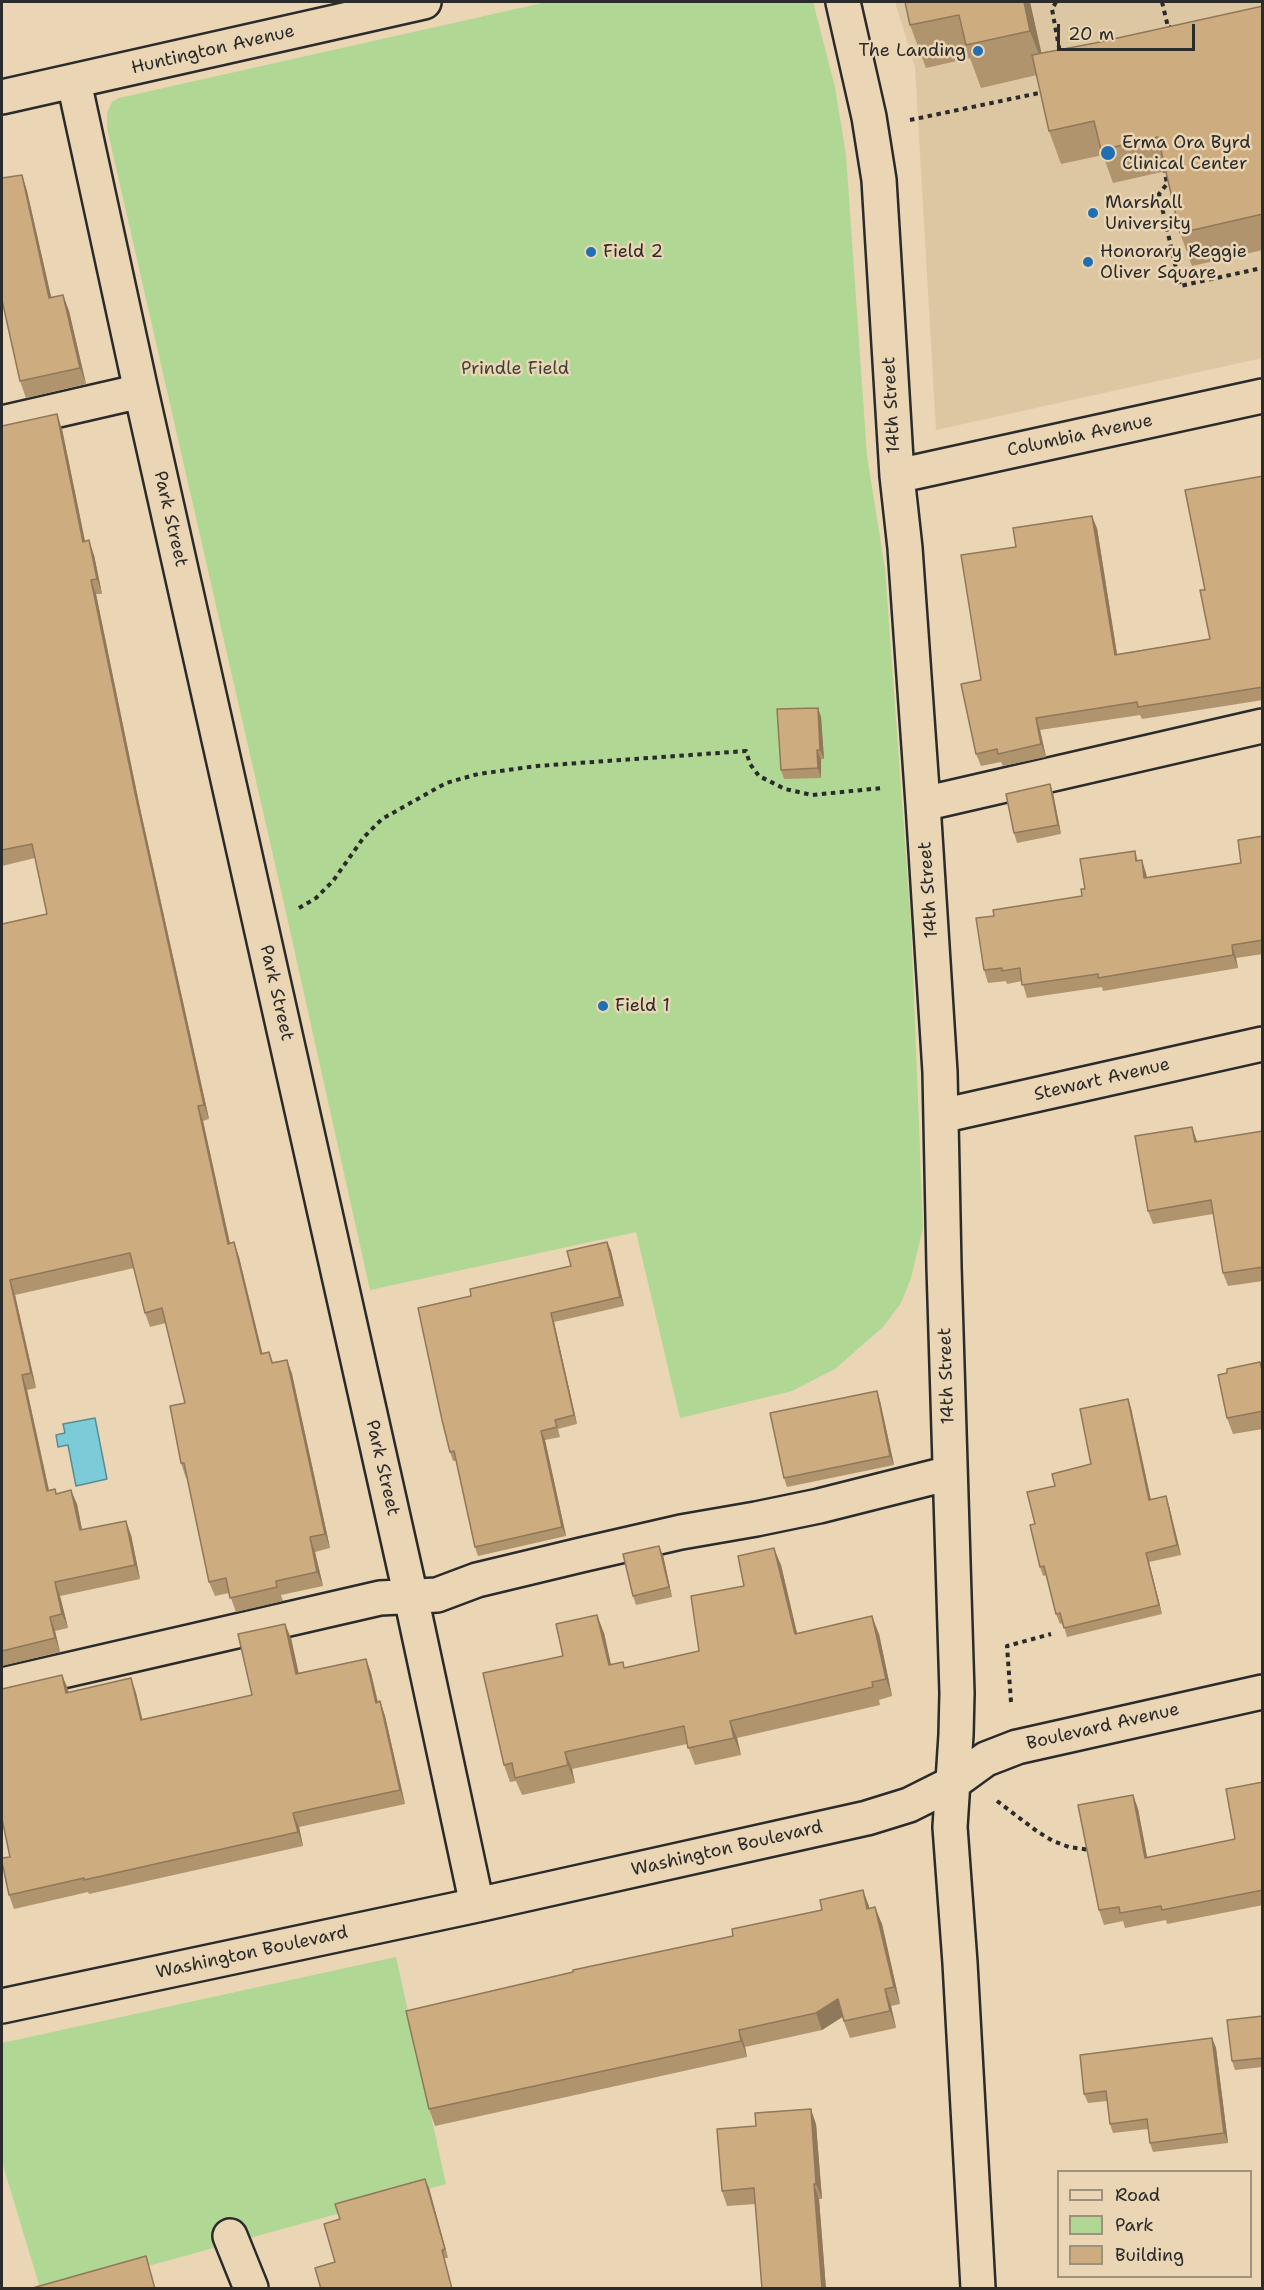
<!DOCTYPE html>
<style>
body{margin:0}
#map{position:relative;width:1264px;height:2290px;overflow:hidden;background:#ead5b4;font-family:"Shantell Sans",sans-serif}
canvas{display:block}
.frame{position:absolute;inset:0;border:3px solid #2b2b2b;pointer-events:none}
.legend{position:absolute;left:1057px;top:2170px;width:195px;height:108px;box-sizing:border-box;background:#ead5b4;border:2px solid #9e917d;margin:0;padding:8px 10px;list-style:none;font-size:18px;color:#2b2b2b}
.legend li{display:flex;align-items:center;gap:12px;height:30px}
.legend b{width:30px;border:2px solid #9e917d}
.scale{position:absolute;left:1057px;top:24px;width:138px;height:27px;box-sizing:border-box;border:3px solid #2b2b2b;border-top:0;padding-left:8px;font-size:18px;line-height:21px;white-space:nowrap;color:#2b2b2b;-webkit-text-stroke:4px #ead5b4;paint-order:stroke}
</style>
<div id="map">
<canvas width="1264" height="2290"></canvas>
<div class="frame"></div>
<ul class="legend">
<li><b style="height:8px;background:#ead5b4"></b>Road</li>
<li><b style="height:16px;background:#b0d794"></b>Park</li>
<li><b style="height:16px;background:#cdac80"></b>Building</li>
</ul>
<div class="scale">20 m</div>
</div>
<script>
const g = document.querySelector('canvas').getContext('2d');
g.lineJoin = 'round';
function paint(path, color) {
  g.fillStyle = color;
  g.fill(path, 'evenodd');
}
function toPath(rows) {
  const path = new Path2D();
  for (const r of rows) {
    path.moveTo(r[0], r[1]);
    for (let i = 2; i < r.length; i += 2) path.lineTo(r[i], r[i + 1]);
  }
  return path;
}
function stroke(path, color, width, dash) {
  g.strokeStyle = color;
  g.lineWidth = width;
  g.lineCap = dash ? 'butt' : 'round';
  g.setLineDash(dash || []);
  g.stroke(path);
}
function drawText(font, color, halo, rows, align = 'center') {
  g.font = font + ' "Shantell Sans",sans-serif';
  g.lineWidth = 5;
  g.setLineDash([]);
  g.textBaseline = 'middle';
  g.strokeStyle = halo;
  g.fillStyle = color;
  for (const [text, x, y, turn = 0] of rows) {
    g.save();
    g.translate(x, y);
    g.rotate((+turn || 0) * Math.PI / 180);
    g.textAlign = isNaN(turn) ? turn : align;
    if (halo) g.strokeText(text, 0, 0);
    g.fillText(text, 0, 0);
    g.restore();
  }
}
paint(toPath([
 [895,2,1262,2,1262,358,936,430,915,67]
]), '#ddc6a2');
paint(toPath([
 [547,2,813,2,835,87,846,155,867,456,885,569,911,924,923,1228,911,1278,901,1303,884,1326,835,1369,792,1391,680,1418,636,1232,370,1290,283,899,107,128,107,113,112,102,119,98],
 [396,1957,446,2184,68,2288,40,2288,2,2162,2,2043]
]), '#b0d794');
const water = toPath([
 [95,1418,107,1479,76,1486,68,1445,58,1447,56,1435,65,1433,63,1424,95,1418]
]);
paint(water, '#7ccbd9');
stroke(water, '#5c8b93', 1.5);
const minor = toPath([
 [843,2,869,117,879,180,897,476,905,548,923,804,940,1072,944,1267,957,1693,956,1735,950,1827,960,1963,978,2288],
 [74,82,141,391,411,1597,477,1905],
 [2,97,424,2],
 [2,423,141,391],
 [897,476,1262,396],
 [923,804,1262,726],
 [941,1116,1262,1044],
 [2,1685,380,1598,437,1595,477,1580,581,1555,681,1532,756,1519,819,1506,950,1473],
 [2,2006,477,1905,867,1818,909,1805,953,1783,986,1759,1017,1747,1262,1692],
 [230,2236,251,2288]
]);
stroke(minor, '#2b2b2b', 38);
stroke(toPath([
 [1056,2,1052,9,1060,53],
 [1162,2,1168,27,1171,27],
 [910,120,1044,92],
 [1164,168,1167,184,1159,194,1180,286,1262,268],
 [299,908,316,898,333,881,364,837,382,819,446,783,478,774,537,766,746,751,750,764,759,776,785,789,812,795,882,788],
 [1011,1702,1007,1646,1051,1634],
 [997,1801,1038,1832,1053,1841,1069,1847,1090,1850]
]), '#2b2b2b', 4, [4.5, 4.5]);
stroke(minor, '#ead5b4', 33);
paint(toPath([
 [905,2,1030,2,1041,53,1095,43,1263,6,1263,250,1192,266,1180,233,1166,171,1113,183,1103,155,1061,164,1049,131,1037,75,981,88,970,58,926,68,910,25],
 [22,175,27,191,51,297,63,295,69,311,86,384,26,398,20,381],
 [2,426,62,429,85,541,94,555,102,594,96,594,140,808,209,1119,203,1121,230,1243,234,1242,239,1257,262,1353,269,1352,273,1362,287,1360,292,1374,330,1548,315,1552,323,1586,281,1595,283,1601,236,1612,229,1593,215,1596,209,1582,187,1477,186,1478,181,1463,185,1403,166,1323,150,1327,145,1313,134,1268,15,1295,36,1388,27,1390,49,1490,77,1504,82,1530,131,1535,140,1579,60,1596,68,1628,55,1631,60,1652,2,1666,2,924,47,914,35,858,2,866],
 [1263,476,1263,700,1142,719,1140,715,1040,730,1046,757,1003,766,1001,762,981,766,976,754,981,680,1016,547,1097,528,1117,654,1210,639,1205,590],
 [818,708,821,717,824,759,821,759,821,778,784,779,781,770],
 [1050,784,1053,793,1061,834,1017,843,1014,833],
 [1263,836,1263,954,1236,958,1238,968,1103,991,1102,987,1027,998,1022,981,1007,984,1006,981,988,983,984,970,994,916,1082,896,1135,851,1138,861,1146,873,1147,878,1241,863],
 [1263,1131,1263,1281,1228,1286,1223,1273,1213,1214,1153,1224,1148,1211,1197,1142],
 [607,1242,611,1251,624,1306,554,1322,577,1424,558,1429,560,1437,545,1440,566,1536,478,1556,475,1547,456,1461,453,1461,450,1452,471,1296,571,1266],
 [1261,1366,1263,1366,1263,1429,1233,1434,1227,1418],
 [877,1391,880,1401,894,1465,787,1487,784,1478],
 [1128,1399,1131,1408,1151,1500,1169,1506,1181,1555,1149,1562,1162,1614,1067,1637,1063,1623,1060,1624,1056,1614,1047,1575,1043,1576,1040,1567,1035,1524,1055,1486,1091,1464],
 [663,1555,672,1597,636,1605,633,1596],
 [781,1565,797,1633,879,1634,892,1696,879,1700,880,1705,737,1738,741,1755,695,1765,687,1744,572,1769,575,1783,522,1795,516,1781,510,1782,504,1765,563,1656,604,1633,611,1665,625,1668,699,1651,744,1586],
 [291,1638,298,1673,366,1659,371,1673,378,1702,380,1701,385,1716,405,1804,299,1827,303,1846,89,1894,88,1892,14,1909,9,1895,10,1857,62,1675,68,1693,131,1678,136,1693,142,1719,252,1695],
 [1263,1782,1263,1905,1167,1924,1166,1920,1125,1928,1123,1921,1104,1925,1099,1910,1133,1795,1138,1809,1147,1857,1235,1839],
 [869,1908,882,1924,900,2004,891,2006,896,2028,850,2038,842,2017,822,2030,745,2047,747,2057,435,2126,429,2109],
 [1263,2016,1263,2067,1235,2070,1232,2061],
 [1212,2038,1216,2048,1228,2143,1153,2152,1150,2143,1148,2129,1113,2133,1110,2124,1107,2101,1088,2103,1084,2094],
 [816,2124,822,2199,819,2199,826,2289,762,2289,755,2204,727,2206,722,2191],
 [429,2188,448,2258,335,2262,340,2219]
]), '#b0946e');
paint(toPath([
 [1024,2,1030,2,1046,73,1030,31],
 [22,175,27,191,55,314,49,298],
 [63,295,69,311,86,384,80,368],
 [57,414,62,429,88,556,83,542],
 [1092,516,1097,528,1119,667,1115,655],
 [89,540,94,555,102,594,97,579],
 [91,580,96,594,140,808,209,1119,204,1105,135,793],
 [818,708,821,717,824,759,820,750],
 [1036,718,1040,730,1046,757,1041,744],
 [817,750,821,759,821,778,818,768],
 [1050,784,1053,793,1061,834,1058,825],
 [1142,860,1146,873,1149,891,1144,878],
 [1232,945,1236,958,1238,968,1233,955],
 [198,1106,203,1121,233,1258,228,1244],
 [1192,1127,1197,1141,1199,1156,1195,1142],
 [234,1242,239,1257,266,1368,261,1354],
 [607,1242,611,1251,624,1306,620,1297],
 [10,1280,15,1295,36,1388,31,1373],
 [551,1313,554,1322,577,1424,574,1415],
 [287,1360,292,1374,330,1548,325,1534],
 [22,1375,27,1390,52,1505,47,1491],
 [877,1391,880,1401,894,1465,890,1456],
 [1128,1399,1131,1408,1153,1510,1149,1500],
 [541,1431,545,1440,566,1536,562,1527],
 [71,1490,77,1504,85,1545,80,1530],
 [1166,1496,1169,1506,1181,1555,1177,1545],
 [126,1521,131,1535,140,1579,135,1565],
 [310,1537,315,1552,323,1586,317,1572],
 [659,1546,663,1555,672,1597,669,1587],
 [774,1548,781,1565,801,1651,795,1634],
 [1146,1553,1149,1562,1162,1614,1159,1605],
 [55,1582,60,1596,68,1628,62,1614],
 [597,1615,604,1633,615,1683,609,1665],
 [872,1616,879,1634,892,1696,886,1679],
 [50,1617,55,1631,60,1652,55,1638],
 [285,1624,291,1638,302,1688,296,1674],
 [366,1659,371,1673,381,1717,376,1703],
 [62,1675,68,1689,71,1707,66,1693],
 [131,1678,136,1693,146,1734,141,1720],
 [380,1701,385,1716,405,1804,400,1790],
 [730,1721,737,1738,741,1755,734,1738],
 [565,1752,572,1769,575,1783,568,1765],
 [1133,1795,1138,1809,1150,1872,1145,1858],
 [293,1813,299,1827,303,1846,298,1832],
 [863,1890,869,1906,873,1926,867,1909],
 [875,1907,882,1924,900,2004,894,1987],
 [885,1989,891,2006,896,2028,890,2011],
 [838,1999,844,2016,822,2030,816,2013],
 [739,2030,745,2047,747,2057,741,2041],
 [1212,2038,1216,2048,1228,2143,1224,2133],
 [811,2109,816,2124,822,2199,816,2184],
 [425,2179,429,2188,448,2258,445,2249],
 [814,2184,819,2199,826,2289,822,2289]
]), '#90785a');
const building = toPath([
 [905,2,1024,2,1030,31,966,45,959,15,910,25,905,2],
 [1263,6,1263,214,1180,233,1158,137,1101,150,1094,121,1049,131,1032,55,1095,43,1263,6],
 [22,175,49,298,63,295,80,368,20,381,2,300,2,178,22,175],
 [57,414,83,542,89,540,97,579,91,580,135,793,204,1105,198,1106,228,1244,234,1242,261,1354,269,1352,272,1363,287,1360,325,1534,310,1537,317,1572,276,1581,277,1587,230,1598,226,1578,209,1582,184,1463,181,1463,170,1406,185,1403,162,1308,145,1313,130,1253,10,1280,31,1373,22,1375,47,1491,55,1489,56,1494,71,1490,80,1530,126,1521,135,1565,55,1582,62,1614,50,1617,55,1638,2,1651,2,924,47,914,32,844,2,850,2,426,57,414],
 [1263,476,1263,687,1138,707,1137,702,1036,718,1041,744,998,754,997,749,976,754,961,684,981,680,961,555,1016,547,1013,528,1092,516,1115,655,1210,639,1200,590,1205,590,1185,490,1263,476],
 [818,708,820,750,817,750,818,768,781,770,777,709,818,708],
 [1050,784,1058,825,1014,833,1006,794,1050,784],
 [1263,836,1263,940,1232,945,1233,955,1098,978,1098,974,1022,985,1020,968,1002,971,1002,968,984,970,976,918,994,916,993,910,1082,896,1081,889,1085,889,1080,859,1135,851,1136,861,1142,860,1144,878,1241,863,1238,840,1263,836],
 [1192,1127,1195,1142,1263,1131,1263,1267,1223,1273,1211,1200,1148,1211,1135,1136,1192,1127],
 [607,1242,620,1297,551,1313,574,1415,555,1420,557,1427,541,1431,562,1527,475,1547,454,1451,450,1452,442,1420,418,1308,471,1296,470,1289,571,1266,567,1251,607,1242],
 [1260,1362,1261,1367,1263,1366,1263,1411,1227,1418,1218,1375,1227,1373,1227,1369,1260,1362],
 [877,1391,890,1456,784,1478,770,1413,877,1391],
 [1128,1399,1149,1500,1166,1496,1177,1545,1146,1553,1159,1605,1064,1628,1060,1613,1056,1614,1044,1566,1040,1567,1030,1525,1035,1524,1027,1492,1055,1486,1052,1474,1091,1464,1080,1409,1128,1399],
 [659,1546,669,1587,633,1596,623,1554,659,1546],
 [774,1548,795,1634,872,1616,886,1679,872,1682,873,1687,730,1721,734,1738,688,1748,684,1726,565,1752,568,1765,515,1778,512,1763,504,1765,483,1673,563,1656,556,1624,597,1615,609,1665,623,1662,624,1668,699,1651,691,1596,744,1586,738,1556,774,1548],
 [285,1624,296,1674,366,1659,376,1703,380,1701,400,1790,293,1813,298,1832,84,1880,84,1878,9,1895,2,1862,2,1858,10,1857,2,1819,2,1689,62,1675,66,1693,131,1678,141,1720,252,1695,238,1634,285,1624],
 [1263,1782,1263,1890,1162,1910,1161,1906,1120,1913,1119,1907,1099,1910,1078,1805,1133,1795,1145,1858,1235,1839,1226,1789,1263,1782],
 [863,1890,867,1909,875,1907,894,1987,885,1989,890,2011,844,2021,838,1999,816,2013,739,2030,741,2041,429,2109,406,2011,573,1972,573,1970,733,1936,732,1929,822,1910,820,1900,863,1890],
 [1263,2016,1263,2058,1232,2061,1227,2020,1263,2016],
 [1212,2038,1224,2133,1150,2143,1147,2119,1110,2124,1106,2091,1084,2094,1080,2055,1212,2038],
 [811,2109,816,2184,814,2184,822,2289,762,2289,754,2188,722,2191,717,2129,756,2126,755,2113,811,2109],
 [425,2179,445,2249,442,2250,452,2289,321,2289,315,2268,335,2262,324,2224,340,2219,335,2204,425,2179],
 [146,2256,155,2289,29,2289,146,2256]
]);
paint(building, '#cdac80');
stroke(building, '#90785a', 1.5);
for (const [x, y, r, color] of [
 [978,51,6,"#1f6fb2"],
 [1108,153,8,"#1f6fb2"],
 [1093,213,6,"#1f6fb2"],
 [591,252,6,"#1f6fb2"],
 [1088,262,6,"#1f6fb2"],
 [603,1006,6,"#1f6fb2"]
]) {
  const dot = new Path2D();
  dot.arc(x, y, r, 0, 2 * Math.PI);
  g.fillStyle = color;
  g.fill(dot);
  stroke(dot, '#ead5b4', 2);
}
drawText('18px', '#2b2b2b', '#ead5b4', [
 ["Huntington Avenue",213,50,-13],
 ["14th Street",892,405,-93],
 ["Columbia Avenue",1080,436,-12],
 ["Park Street",170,519,77],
 ["14th Street",929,890,-94],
 ["Park Street",276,993,77],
 ["Stewart Avenue",1102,1080,-13],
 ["14th Street",947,1376,-92],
 ["Park Street",382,1468,77],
 ["Boulevard Avenue",1103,1727,-13],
 ["Washington Boulevard",727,1849,-13],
 ["Washington Boulevard",252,1953,-12]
]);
drawText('18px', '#2b2b2b', '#ead5b4', [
 ["The Landing",966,51,"right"],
 ["Erma Ora Byrd",1122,143],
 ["Clinical Center",1122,164],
 ["Marshall",1105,203],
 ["University",1105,224],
 ["Field 2",603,252],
 ["Honorary Reggie",1100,252],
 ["Oliver Square",1100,273],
 ["Field 1",615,1006]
], 'left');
drawText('18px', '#3f453b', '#ead5b4', [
 ["Prindle Field",515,369]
]);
</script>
